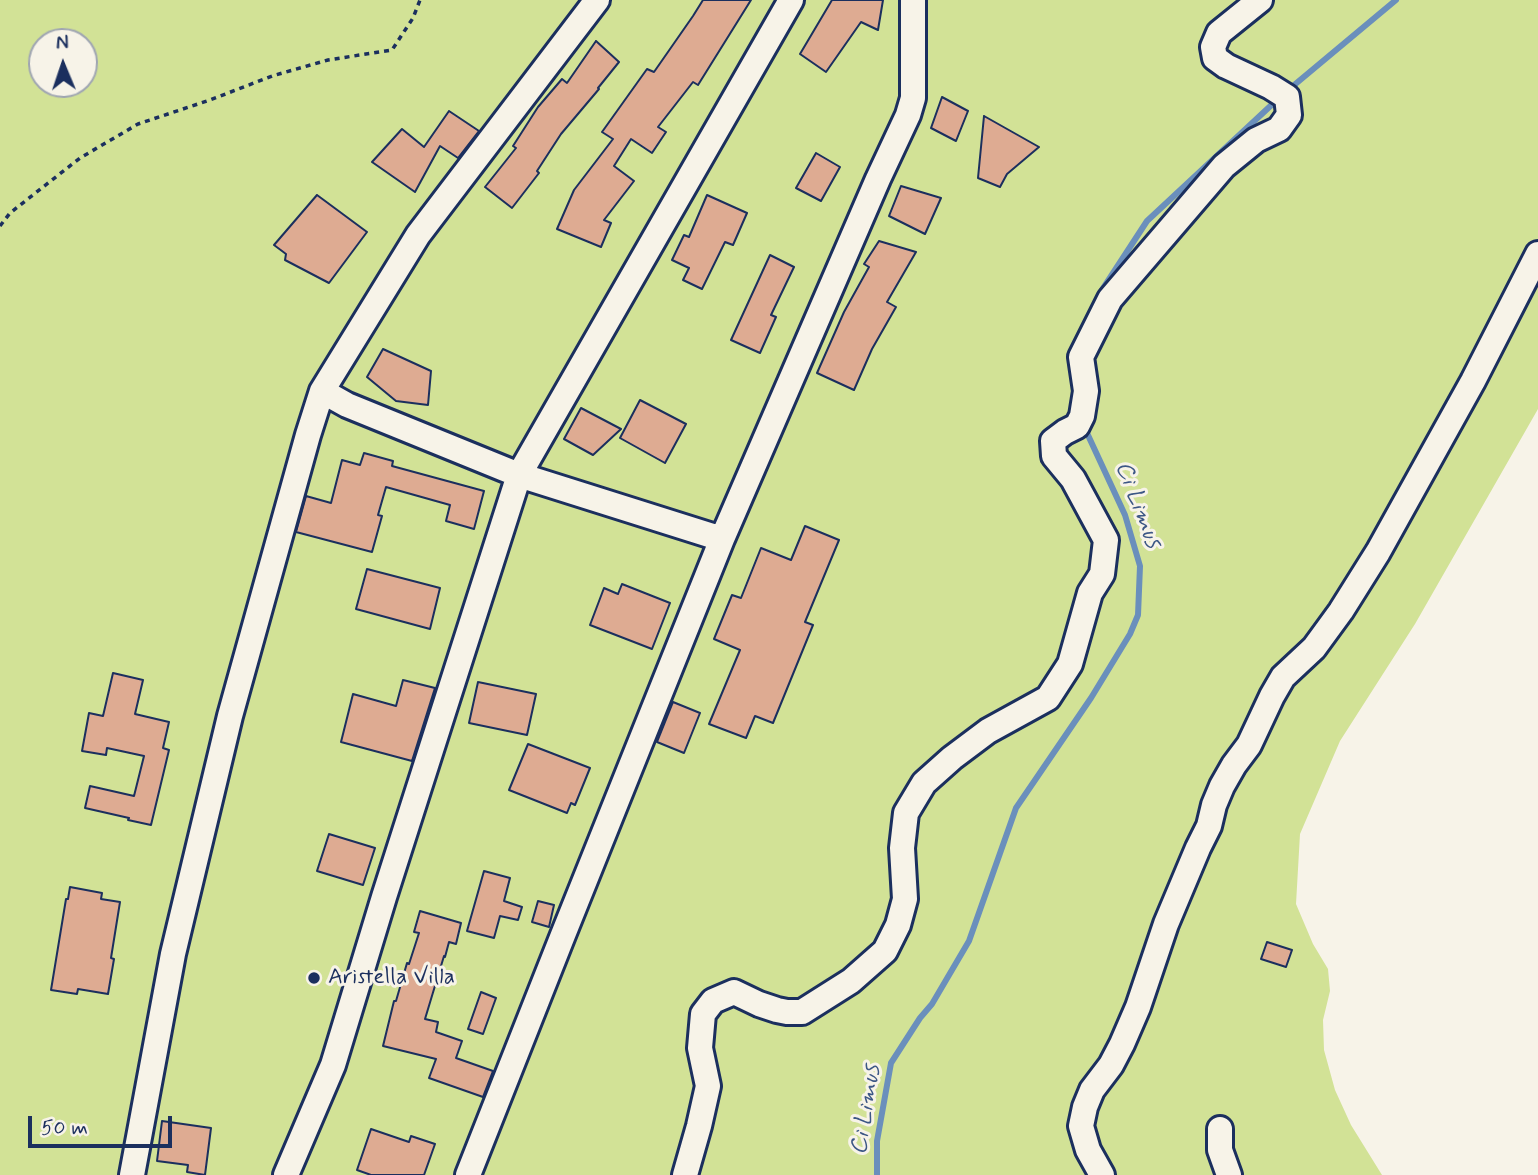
<!DOCTYPE html>
<style>
body{margin:0}
#map{position:relative;width:1538px;height:1175px;overflow:hidden;background:#f7f3e8;font-family:Mynerve,sans-serif}
canvas{display:block}
.north{position:absolute;left:28px;top:28px;width:70px;height:70px;box-sizing:border-box;background:#f7f3e8;border:2px solid #9fa5b1;border-radius:50%;rotate:358deg;font-size:19px;font-weight:700;line-height:28px;text-align:center;color:#1b2f5e}
.north::after{content:'';display:block;margin:auto;width:24px;height:32px;background:#1b2f5e;clip-path:polygon(50% 0,100% 100%,50% 72%,0 100%)}
.scale{position:absolute;left:28px;top:1116px;width:144px;height:32px;box-sizing:border-box;border:4px solid #1b2f5e;border-top:0;padding-left:9px;font-size:21px;line-height:24px;white-space:nowrap;color:#1b2f5e;-webkit-text-stroke:5px #f7f3e8;paint-order:stroke}
</style>
<div id="map">
<canvas width="1538" height="1175"></canvas>
<div class="north">N</div>
<div class="scale">50 m</div>
</div>
<script>
const g = document.querySelector('canvas').getContext('2d');
g.lineJoin = 'round';
function paint(path, color) {
  g.fillStyle = color;
  g.fill(path, 'evenodd');
}
function toPath(rows) {
  const path = new Path2D();
  for (const r of rows) {
    path.moveTo(r[0], r[1]);
    for (let i = 2; i < r.length; i += 2) path.lineTo(r[i], r[i + 1]);
  }
  return path;
}
function stroke(path, color, width, dash) {
  g.strokeStyle = color;
  g.lineWidth = width;
  g.lineCap = dash ? 'butt' : 'round';
  g.setLineDash(dash || []);
  g.stroke(path);
}
function drawText(font, color, halo, rows, align = 'center') {
  g.font = font + ' Mynerve,sans-serif';
  g.lineWidth = 6;
  g.setLineDash([]);
  g.textBaseline = 'middle';
  g.strokeStyle = halo;
  g.fillStyle = color;
  for (const [text, x, y, turn = 0] of rows) {
    g.save();
    g.translate(x, y);
    g.rotate((+turn || 0) * Math.PI / 180);
    g.textAlign = isNaN(turn) ? turn : align;
    if (halo) g.strokeText(text, 0, 0);
    g.fillText(text, 0, 0);
    g.restore();
  }
}
paint(toPath([
 [0,0,1538,0,1538,409,1415,624,1340,741,1300,834,1296,904,1313,944,1328,969,1330,991,1323,1020,1324,1050,1335,1090,1351,1125,1382,1175,0,1175],
 [42,42,84,42,84,84,42,84]
]), '#d2e296');
stroke(toPath([
 [1287,91,1396,0],
 [1099,296,1102,290,1147,221,1279,98],
 [877,1175,877,1141,891,1063,920,1018,932,1004,969,941,1016,808,1091,698,1130,634,1138,615,1140,566,1125,515,1087,433,1085,426]
]), '#6a8fbc', 6);
const building = toPath([
 [703,0,751,0,698,85,693,82,658,127,666,132,652,153,631,139,614,166,634,181,604,220,611,223,601,247,557,229,574,190,613,139,602,132,647,69,654,72,693,16,703,0],
 [832,0,883,0,878,30,861,22,826,72,800,54,832,0],
 [596,41,619,62,598,88,599,89,561,134,537,171,539,173,512,208,485,187,516,148,513,146,538,107,562,79,567,83,596,41],
 [942,97,968,111,956,141,931,128,942,97],
 [449,111,479,131,458,158,440,146,415,192,372,162,402,129,424,147,449,111],
 [984,116,1039,147,1007,174,1000,187,978,178,984,116],
 [816,153,840,167,821,201,796,188,816,153],
 [901,186,941,198,925,234,889,216,901,186],
 [317,195,367,232,329,283,285,260,286,254,274,245,317,195],
 [707,195,747,213,733,245,725,242,702,289,683,280,689,268,672,260,684,235,689,237,707,195],
 [879,241,916,252,887,302,896,307,872,349,854,390,817,373,844,312,869,267,864,264,879,241],
 [770,255,794,267,771,315,776,317,760,353,731,340,770,255],
 [383,349,431,371,428,405,396,401,367,377,383,349],
 [640,400,686,424,665,463,620,438,640,400],
 [581,408,621,429,593,455,564,439,581,408],
 [364,453,393,461,392,466,484,491,474,529,446,521,450,505,386,487,378,515,382,516,372,552,296,532,306,496,331,503,342,460,360,465,364,453],
 [805,526,839,540,805,622,813,625,773,723,755,716,746,738,709,724,740,650,714,639,732,595,741,598,761,548,791,560,805,526],
 [367,569,440,588,430,629,356,609,367,569],
 [622,584,670,603,652,649,590,625,604,588,618,594,622,584],
 [113,673,143,680,135,714,169,722,163,748,169,750,151,825,128,820,129,818,85,808,90,786,134,796,144,756,107,748,106,755,82,751,89,713,103,716,113,673],
 [403,680,435,688,412,761,341,742,353,694,396,706,403,680],
 [478,682,536,694,527,735,469,723,478,682],
 [673,702,700,713,684,753,657,742,673,702],
 [528,744,590,768,575,805,571,803,567,813,509,790,528,744],
 [329,834,375,848,363,885,317,871,329,834],
 [484,871,510,878,504,901,522,907,518,920,500,916,494,938,467,931,484,871],
 [70,887,102,893,101,899,120,902,111,958,114,959,108,994,78,989,77,994,51,990,66,899,68,899,70,887],
 [538,901,554,905,549,927,532,922,538,901],
 [420,911,461,923,456,944,449,942,445,957,444,956,425,1019,438,1022,436,1032,462,1041,456,1058,493,1071,483,1097,429,1078,436,1059,383,1046,394,1001,396,1001,407,963,409,964,419,933,414,932,420,911],
 [1267,942,1292,950,1286,967,1261,959,1267,942],
 [481,992,496,998,483,1034,468,1029,481,992],
 [162,1121,211,1128,205,1175,187,1172,188,1165,157,1161,162,1121],
 [371,1129,409,1142,411,1136,435,1144,424,1175,371,1175,357,1170,371,1129]
]);
paint(building, '#deab92');
stroke(building, '#1b2f5e', 2);
const minor = toPath([
 [322,391,347,405,519,475,722,539,878,179,908,115,913,98,913,0],
 [1220,1129,1220,1150,1229,1175],
 [132,1175,173,954,230,716,308,435,322,391,418,235,597,0],
 [286,1175,333,1065,384,897,519,475,791,0],
 [468,1175,563,935,722,539],
 [685,1175,699,1126,708,1086,700,1048,703,1014,713,1001,734,992,759,1004,777,1010,787,1012,802,1012,851,981,885,951,898,925,905,899,902,848,906,813,924,783,952,758,988,731,1048,698,1070,664,1090,593,1102,574,1106,540,1073,479,1054,456,1053,441,1065,432,1077,426,1082,416,1086,391,1081,357,1110,299,1224,166,1256,140,1279,129,1289,115,1287,97,1271,87,1226,66,1215,58,1213,47,1219,33,1260,0],
 [1102,1175,1088,1150,1081,1126,1085,1107,1092,1090,1111,1065,1122,1044,1138,1007,1166,924,1198,848,1209,826,1214,805,1222,786,1234,765,1249,745,1272,696,1283,677,1314,648,1341,611,1378,552,1473,381,1538,254]
]);
stroke(minor, '#1b2f5e', 30);
stroke(toPath([
 [0,226,10,213,80,158,138,124,210,100,272,76,328,60,392,50,413,18,420,0]
]), '#1b2f5e', 3.5, [5, 5]);
stroke(minor, '#f7f3e8', 24);
for (const [x, y, r, color] of [
 [314,978,7,"#1b2f5e"]
]) {
  const dot = new Path2D();
  dot.arc(x, y, r, 0, 2 * Math.PI);
  g.fillStyle = color;
  g.fill(dot);
  stroke(dot, '#f7f3e8', 2.5);
}
drawText('23px', '#1b2f5e', '#f7f3e8', [
 ["Aristella Villa",328,978]
], 'left');
drawText('italic 24px', '#3c5785', '#f7f3e8', [
 ["Ci Limus",1137,505,69],
 ["Ci Limus",867,1110,-81]
]);
</script>
